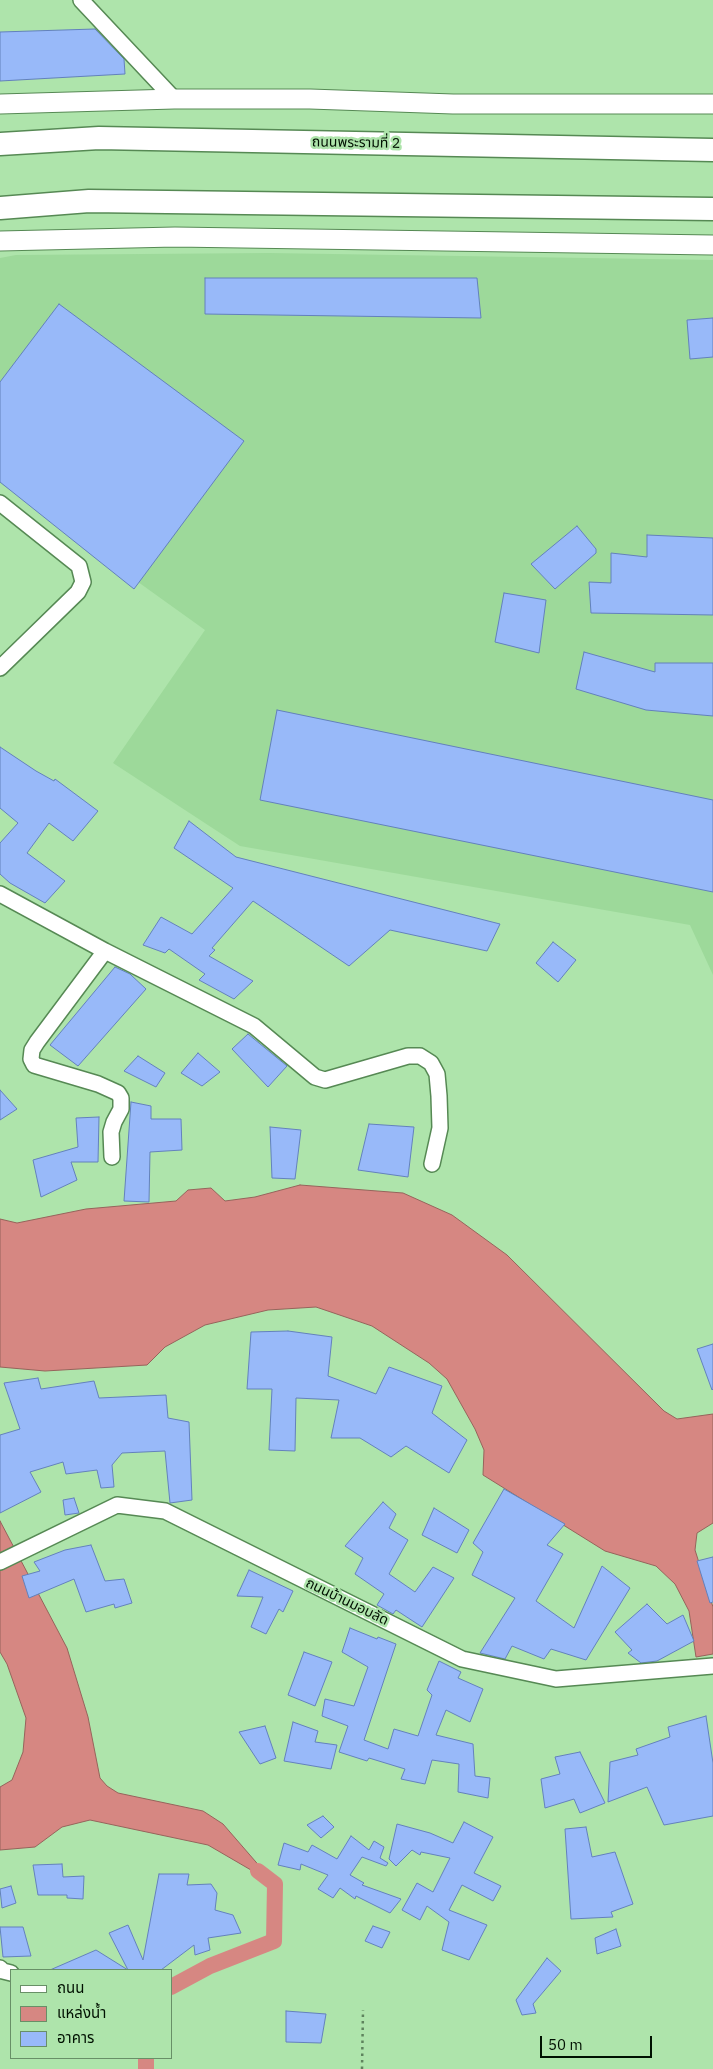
<!DOCTYPE html>
<meta charset="utf-8">
<style>
body{margin:0}
#map{position:relative;width:713px;height:2069px;overflow:hidden;background:#aee4ab;font-family:"IBM Plex Sans","Noto Sans Thai",sans-serif}
canvas{display:block}
.legend{position:absolute;left:10px;top:1969px;width:162px;height:90px;box-sizing:border-box;background:#aee4ab;border:1px solid #688f67;margin:0;padding:6px 9px;list-style:none;font-size:15px;color:#001001}
.legend li{display:flex;align-items:center;gap:10px;height:25px}
.legend b{width:25px;border:1px solid #688f67}
.scale{position:absolute;left:540px;top:2036px;width:112px;height:22px;box-sizing:border-box;border:2px solid #001001;border-top:0;padding-left:6px;font-size:15px;line-height:18px;white-space:nowrap;color:#001001;-webkit-text-stroke:4px #aee4ab;paint-order:stroke}
</style>
<div id="map">
<canvas width="713" height="2069"></canvas>
<ul class="legend">
<li><b style="height:6px;background:#fff"></b>ถนน</li>
<li><b style="height:14px;background:#d68782"></b>แหล่งน้ำ</li>
<li><b style="height:14px;background:#98b9f9"></b>อาคาร</li>
</ul>
<div class="scale">50 m</div>
</div>
<script>
const g = document.querySelector('canvas').getContext('2d');
g.lineJoin = 'round';
function paint(path, color) {
  g.fillStyle = color;
  g.fill(path, 'evenodd');
}
function toPath(rows) {
  const path = new Path2D();
  for (const r of rows) {
    path.moveTo(r[0], r[1]);
    for (let i = 2; i < r.length; i += 2) path.lineTo(r[i], r[i + 1]);
  }
  return path;
}
function stroke(path, color, width, dash) {
  g.strokeStyle = color;
  g.lineWidth = width;
  g.lineCap = dash ? 'butt' : 'round';
  g.setLineDash(dash || []);
  g.stroke(path);
}
function drawText(font, color, halo, rows, align = 'center') {
  g.font = font + ' "IBM Plex Sans","Noto Sans Thai",sans-serif';
  g.lineWidth = 5;
  g.setLineDash([]);
  g.textBaseline = 'middle';
  g.strokeStyle = halo;
  g.fillStyle = color;
  for (const [text, x, y, turn = 0] of rows) {
    g.save();
    g.translate(x, y);
    g.rotate((+turn || 0) * Math.PI / 180);
    g.textAlign = isNaN(turn) ? turn : align;
    if (halo) g.strokeText(text, 0, 0);
    g.fillText(text, 0, 0);
    g.restore();
  }
}
paint(toPath([
 [269,253,713,260,713,975,690,925,240,846,113,763,205,630,0,483,0,258,16,255]
]), '#9dd99a');
const water = toPath([
 [300,1185,403,1193,452,1215,507,1255,664,1411,677,1419,713,1414,713,1523,697,1533,695,1550,713,1607,713,1654,696,1657,689,1611,675,1584,656,1566,605,1551,483,1475,484,1450,475,1429,447,1379,429,1363,372,1326,316,1307,268,1310,205,1325,165,1347,147,1365,45,1371,0,1367,0,1219,17,1223,86,1209,176,1201,188,1190,211,1188,225,1201,255,1197,300,1185],
 [0,1521,67,1648,88,1717,100,1778,107,1786,118,1793,203,1811,223,1824,275,1884,208,1845,90,1820,62,1827,35,1847,0,1850,0,1787,12,1780,23,1752,26,1718,7,1664,0,1652,0,1521]
]);
paint(water, '#d68782');
stroke(water, '#96635b', 1);
stroke(toPath([
 [171,1987,210,1966,274,1941,275,1884,258,1871],
 [146,2058,146,2069]
]), '#d68782', 16);
const building = toPath([
 [95,29,124,59,125,74,0,81,0,32,95,29],
 [205,278,477,278,481,318,205,314,205,278],
 [59,304,244,441,134,589,0,482,0,382,59,304],
 [713,318,713,357,690,359,687,320,713,318],
 [577,526,596,549,596,553,555,589,531,564,577,526],
 [647,535,713,538,713,615,591,613,589,582,611,583,611,553,647,557,647,535],
 [504,593,546,600,539,653,495,642,504,593],
 [584,652,655,672,655,663,713,663,713,716,646,710,576,689,584,652],
 [277,710,713,800,713,892,260,800,277,710],
 [0,747,36,771,54,781,55,779,98,811,73,841,49,823,27,853,65,881,45,903,10,883,0,874,0,843,18,823,0,808,0,747],
 [189,821,236,857,500,924,487,951,390,930,349,966,253,901,212,948,215,950,209,956,253,981,234,999,199,980,205,974,169,949,165,953,143,945,161,917,192,934,233,888,174,848,189,821],
 [553,942,576,960,558,982,536,963,553,942],
 [115,967,130,974,146,989,78,1066,50,1045,115,967],
 [248,1034,287,1066,268,1087,232,1049,248,1034],
 [198,1053,220,1072,202,1086,181,1073,198,1053],
 [138,1056,165,1073,156,1087,124,1071,138,1056],
 [0,1090,17,1109,0,1120,0,1090],
 [131,1102,151,1106,151,1119,181,1119,182,1150,150,1152,149,1202,124,1201,131,1102],
 [99,1117,98,1162,71,1162,77,1180,41,1197,33,1160,78,1147,76,1118,99,1117],
 [369,1124,414,1127,408,1177,358,1170,369,1124],
 [270,1127,301,1130,295,1179,272,1178,270,1127],
 [288,1331,332,1337,328,1376,376,1394,389,1367,442,1386,432,1413,467,1440,449,1473,406,1446,391,1457,360,1438,331,1438,339,1400,296,1398,295,1451,269,1450,272,1389,247,1389,251,1332,288,1331],
 [713,1344,713,1389,712,1390,697,1349,713,1344],
 [38,1378,41,1389,94,1381,99,1398,166,1395,168,1418,189,1422,192,1500,170,1503,165,1451,122,1453,112,1465,114,1487,101,1488,97,1470,66,1474,63,1462,30,1472,41,1492,0,1513,0,1435,20,1429,4,1383,38,1378],
 [504,1489,565,1524,547,1545,563,1554,536,1601,574,1628,602,1566,630,1588,586,1660,551,1649,544,1659,512,1646,505,1659,480,1653,515,1598,472,1575,483,1552,473,1543,504,1489],
 [74,1498,79,1513,65,1515,63,1500,74,1498],
 [383,1502,396,1514,389,1528,408,1540,389,1574,415,1592,433,1567,454,1578,422,1627,396,1610,393,1614,377,1605,384,1594,355,1574,363,1558,345,1546,383,1502],
 [434,1508,469,1530,457,1553,422,1535,434,1508],
 [91,1545,105,1581,124,1579,132,1603,115,1608,114,1604,86,1612,74,1579,29,1598,22,1576,40,1571,34,1562,65,1550,91,1545],
 [713,1557,713,1602,710,1603,697,1561,713,1557],
 [249,1570,293,1591,283,1612,279,1609,266,1634,251,1627,263,1597,237,1596,249,1570],
 [647,1604,667,1624,683,1615,694,1641,657,1661,641,1663,628,1653,632,1650,615,1632,647,1604],
 [350,1628,377,1639,378,1637,396,1644,364,1740,388,1749,394,1729,418,1736,432,1695,427,1690,439,1661,461,1672,458,1678,483,1689,470,1722,446,1710,436,1735,473,1744,475,1776,490,1778,488,1798,458,1792,459,1764,432,1760,425,1784,401,1779,405,1769,369,1758,367,1761,339,1752,348,1726,322,1716,325,1699,354,1706,368,1667,342,1652,350,1628],
 [304,1652,332,1662,315,1706,288,1695,304,1652],
 [706,1716,713,1763,713,1816,664,1825,647,1787,608,1802,610,1762,638,1755,636,1749,670,1737,668,1727,706,1716],
 [293,1722,318,1731,315,1742,337,1745,331,1769,284,1761,293,1722],
 [265,1726,276,1758,260,1764,239,1732,265,1726],
 [580,1752,605,1803,580,1813,574,1799,545,1808,541,1779,560,1774,555,1757,580,1752],
 [323,1816,334,1827,321,1838,307,1825,323,1816],
 [464,1822,493,1837,474,1873,501,1886,493,1901,462,1885,449,1910,487,1925,469,1960,442,1950,449,1922,427,1906,420,1920,402,1910,417,1883,433,1892,450,1858,421,1852,420,1855,412,1850,396,1866,389,1859,397,1824,430,1833,453,1843,464,1822],
 [586,1827,592,1857,615,1852,633,1904,611,1912,613,1917,571,1919,565,1829,586,1827],
 [351,1836,369,1850,374,1841,384,1847,380,1858,388,1863,386,1866,362,1857,350,1875,364,1883,362,1885,401,1899,390,1913,356,1896,355,1899,340,1888,333,1898,318,1889,328,1875,301,1864,300,1870,278,1865,284,1843,308,1852,312,1845,337,1859,351,1836],
 [62,1864,63,1877,84,1876,83,1899,67,1898,67,1895,38,1895,33,1865,62,1864],
 [159,1874,189,1874,187,1885,211,1884,217,1893,215,1910,233,1915,241,1933,208,1938,210,1950,195,1955,194,1945,161,1970,50,1970,96,1950,128,1970,109,1933,128,1925,143,1960,159,1874],
 [11,1886,16,1903,2,1908,0,1889,11,1886],
 [373,1926,390,1932,382,1948,365,1941,373,1926],
 [0,1927,23,1927,31,1956,3,1957,0,1927],
 [616,1929,621,1946,597,1954,595,1938,616,1929],
 [547,1958,561,1971,533,2004,536,2013,522,2015,516,2000,547,1958],
 [286,2011,326,2014,321,2043,286,2042,286,2011]
]);
paint(building, '#98b9f9');
stroke(building, '#6381bc', 1);
const minor = toPath([
 [81,0,174,99],
 [0,503,79,566,83,582,78,592,0,668],
 [0,894,105,951,254,1026,315,1077,325,1080,408,1056,420,1056,431,1063,437,1074,439,1096,440,1128,432,1164],
 [105,951,37,1042,32,1050,31,1059,34,1065,98,1084,118,1093,121,1098,121,1109,114,1122,111,1132,112,1157],
 [0,1562,117,1505,165,1511,462,1659,556,1679,713,1666],
 [0,1968,3,1971,11,1973]
]);
const major = toPath([
 [0,104,174,99,310,99,453,104,713,104],
 [0,241,175,237,713,245]
]);
const highway = toPath([
 [0,144,99,138,713,150],
 [0,208,89,201,713,209]
]);
stroke(minor, '#568954', 18);
stroke(major, '#568954', 21);
stroke(highway, '#568954', 25);
stroke(toPath([
 [362,2069,363,2010]
]), '#5e835d', 2.5, [2.5, 4]);
stroke(minor, '#fff', 15);
stroke(major, '#fff', 19);
stroke(highway, '#fff', 22);
drawText('14px', '#001001', '#aee4ab', [
 ["ถนนพระรามที่ 2",356,143,1],
 ["ถนนบ้านมอบลัด",347,1602,26]
]);
</script>
